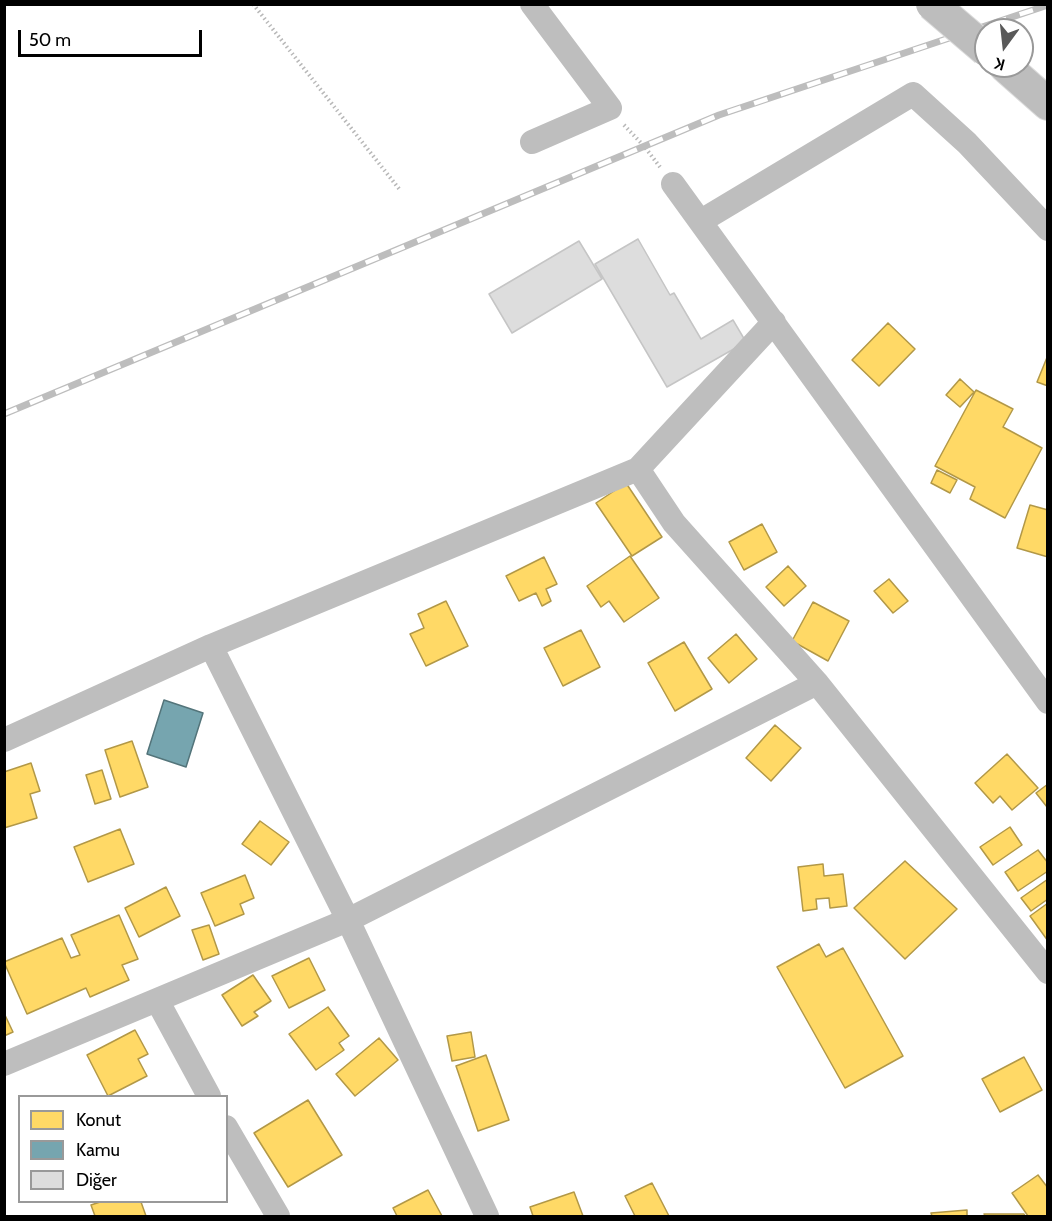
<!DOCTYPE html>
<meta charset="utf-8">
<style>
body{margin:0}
#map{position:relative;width:1052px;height:1221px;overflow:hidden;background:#fff;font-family:Cabin,sans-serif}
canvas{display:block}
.frame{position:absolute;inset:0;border:6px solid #000;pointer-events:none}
.legend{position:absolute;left:18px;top:1095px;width:210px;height:108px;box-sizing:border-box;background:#fff;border:2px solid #999;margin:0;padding:8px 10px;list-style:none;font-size:18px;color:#000}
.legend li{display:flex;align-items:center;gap:12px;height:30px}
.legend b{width:30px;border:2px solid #999}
.north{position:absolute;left:974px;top:18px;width:60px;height:60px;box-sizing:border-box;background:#fff;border:2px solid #999;border-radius:50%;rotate:195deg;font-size:16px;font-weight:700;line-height:24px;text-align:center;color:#000}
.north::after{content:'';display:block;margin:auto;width:21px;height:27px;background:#595959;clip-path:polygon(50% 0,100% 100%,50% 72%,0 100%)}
.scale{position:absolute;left:18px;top:30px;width:184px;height:27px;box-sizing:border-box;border:3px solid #000;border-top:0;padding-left:8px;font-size:18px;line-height:21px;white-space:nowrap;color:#000;-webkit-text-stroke:4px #fff;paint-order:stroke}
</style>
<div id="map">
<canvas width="1052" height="1221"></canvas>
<div class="frame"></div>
<ul class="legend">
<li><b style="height:16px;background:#ffd966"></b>Konut</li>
<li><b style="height:16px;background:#76a5af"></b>Kamu</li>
<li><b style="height:16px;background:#ddd"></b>Diğer</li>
</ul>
<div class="north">K</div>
<div class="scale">50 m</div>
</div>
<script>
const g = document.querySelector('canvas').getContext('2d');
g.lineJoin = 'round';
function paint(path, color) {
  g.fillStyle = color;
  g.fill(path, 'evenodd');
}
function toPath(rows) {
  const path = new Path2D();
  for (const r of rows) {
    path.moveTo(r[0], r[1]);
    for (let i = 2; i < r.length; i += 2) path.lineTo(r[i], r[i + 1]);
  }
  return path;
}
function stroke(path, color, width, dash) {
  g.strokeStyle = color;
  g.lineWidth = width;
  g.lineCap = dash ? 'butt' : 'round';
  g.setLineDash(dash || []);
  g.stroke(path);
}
const homes = toPath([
 [888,323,915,349,879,386,852,360,888,323],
 [1048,355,1048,386,1037,382,1048,355],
 [960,379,974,392,960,407,946,395,960,379],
 [976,390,1013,409,1003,427,1042,448,1005,518,970,499,975,487,935,466,976,390],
 [937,470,957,480,950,493,931,483,937,470],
 [626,483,662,537,632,556,596,503,626,483],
 [1030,505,1048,510,1048,557,1017,548,1030,505],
 [762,524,777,552,744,570,729,542,762,524],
 [630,556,659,598,624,622,609,601,601,607,587,586,630,556],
 [544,557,557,584,546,589,551,601,542,606,536,593,519,601,506,576,544,557],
 [788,566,806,586,784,606,766,587,788,566],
 [889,579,908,601,893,613,874,591,889,579],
 [446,601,468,646,426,666,410,634,424,628,418,614,446,601],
 [813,602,849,621,828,661,792,641,813,602],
 [581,630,600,667,563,686,544,648,581,630],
 [736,634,757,659,729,683,708,658,736,634],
 [684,642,712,689,675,711,648,663,684,642],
 [775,725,801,748,771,781,746,758,775,725],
 [132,741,148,787,120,797,105,750,132,741],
 [1007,754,1038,788,1012,810,1000,796,993,803,975,783,1007,754],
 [31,763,40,791,30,794,37,818,4,828,4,772,31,763],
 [102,770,111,799,95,804,86,775,102,770],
 [1048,784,1048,807,1047,807,1036,793,1048,784],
 [260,821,289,842,271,865,242,844,260,821],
 [1010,827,1022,845,993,865,980,847,1010,827],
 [120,829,134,864,88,882,74,847,120,829],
 [1038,850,1048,863,1048,871,1018,891,1005,872,1038,850],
 [905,861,957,909,905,959,854,908,905,861],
 [823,864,824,876,843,874,847,906,830,908,829,898,816,899,817,909,803,911,798,867,823,864],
 [245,875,254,898,240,904,244,914,215,926,201,893,245,875],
 [1048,879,1048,899,1031,911,1021,898,1048,879],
 [166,887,180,916,139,937,125,908,166,887],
 [1048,903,1048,941,1030,916,1048,903],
 [119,915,138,959,122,965,129,980,90,997,86,988,27,1014,4,962,62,938,71,958,80,955,71,935,119,915],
 [209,925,219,954,203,960,192,930,209,925],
 [819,944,826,957,843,948,903,1056,845,1088,777,967,819,944],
 [309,958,325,990,289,1008,272,976,309,958],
 [253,975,271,1001,254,1012,258,1016,242,1026,222,995,253,975],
 [328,1007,349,1036,339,1043,344,1050,316,1070,289,1034,328,1007],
 [4,1013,13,1032,4,1036,4,1013],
 [135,1030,148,1054,138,1059,147,1076,108,1096,87,1055,135,1030],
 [471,1032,475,1057,452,1061,447,1036,471,1032],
 [379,1038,398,1060,355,1096,336,1074,379,1038],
 [486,1055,509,1120,478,1131,456,1066,486,1055],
 [1024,1057,1042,1090,1000,1112,982,1079,1024,1057],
 [308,1100,342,1155,288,1187,254,1133,308,1100],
 [1038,1175,1048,1188,1048,1216,1028,1216,1012,1193,1038,1175],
 [652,1183,669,1216,635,1216,625,1196,652,1183],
 [428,1190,442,1216,397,1216,393,1208,428,1190],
 [574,1192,583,1216,533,1216,530,1207,574,1192],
 [100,1202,141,1202,146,1216,95,1216,91,1205,100,1202],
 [967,1210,967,1216,932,1216,931,1213,967,1210],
 [984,1214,1024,1214,1025,1216,985,1216,984,1214]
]);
paint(homes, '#ffd966');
stroke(homes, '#b29847', 1.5);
const public = toPath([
 [164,700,203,713,186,767,147,754,164,700]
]);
paint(public, '#76a5af');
stroke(public, '#53747a', 1.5);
const building = toPath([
 [638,239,670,295,674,293,701,339,733,320,746,342,667,387,595,264,638,239],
 [579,241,602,279,512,333,489,294,579,241]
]);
paint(building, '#ddd');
stroke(building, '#c5c5c5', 1.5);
const major = toPath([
 [1005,66,1048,104]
]);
stroke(major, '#dbdbdb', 34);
stroke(toPath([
 [253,4,400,190],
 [624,125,644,146,660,167]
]), '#b8b8b8', 4, [1.5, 3]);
stroke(toPath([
 [532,142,610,108,532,4],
 [673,184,1048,702],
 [701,221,913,94,967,143,1048,229],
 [638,469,674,523,817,683,1048,972],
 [211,646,348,920,487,1216],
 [4,740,211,646,638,469,774,322],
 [157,1000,209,1096],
 [4,1064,348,920,817,683],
 [226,1127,278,1216]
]), '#bebebe', 24);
stroke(major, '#bdbdbd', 32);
const rail = toPath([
 [4,414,719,115,1048,5]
]);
stroke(rail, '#bdbdbd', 7);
stroke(rail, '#fff', 4.5, [14]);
const majorBridge = toPath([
 [932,4,986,50]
]);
stroke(majorBridge, '#dbdbdb', 34, []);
stroke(majorBridge, '#bdbdbd', 32);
</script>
